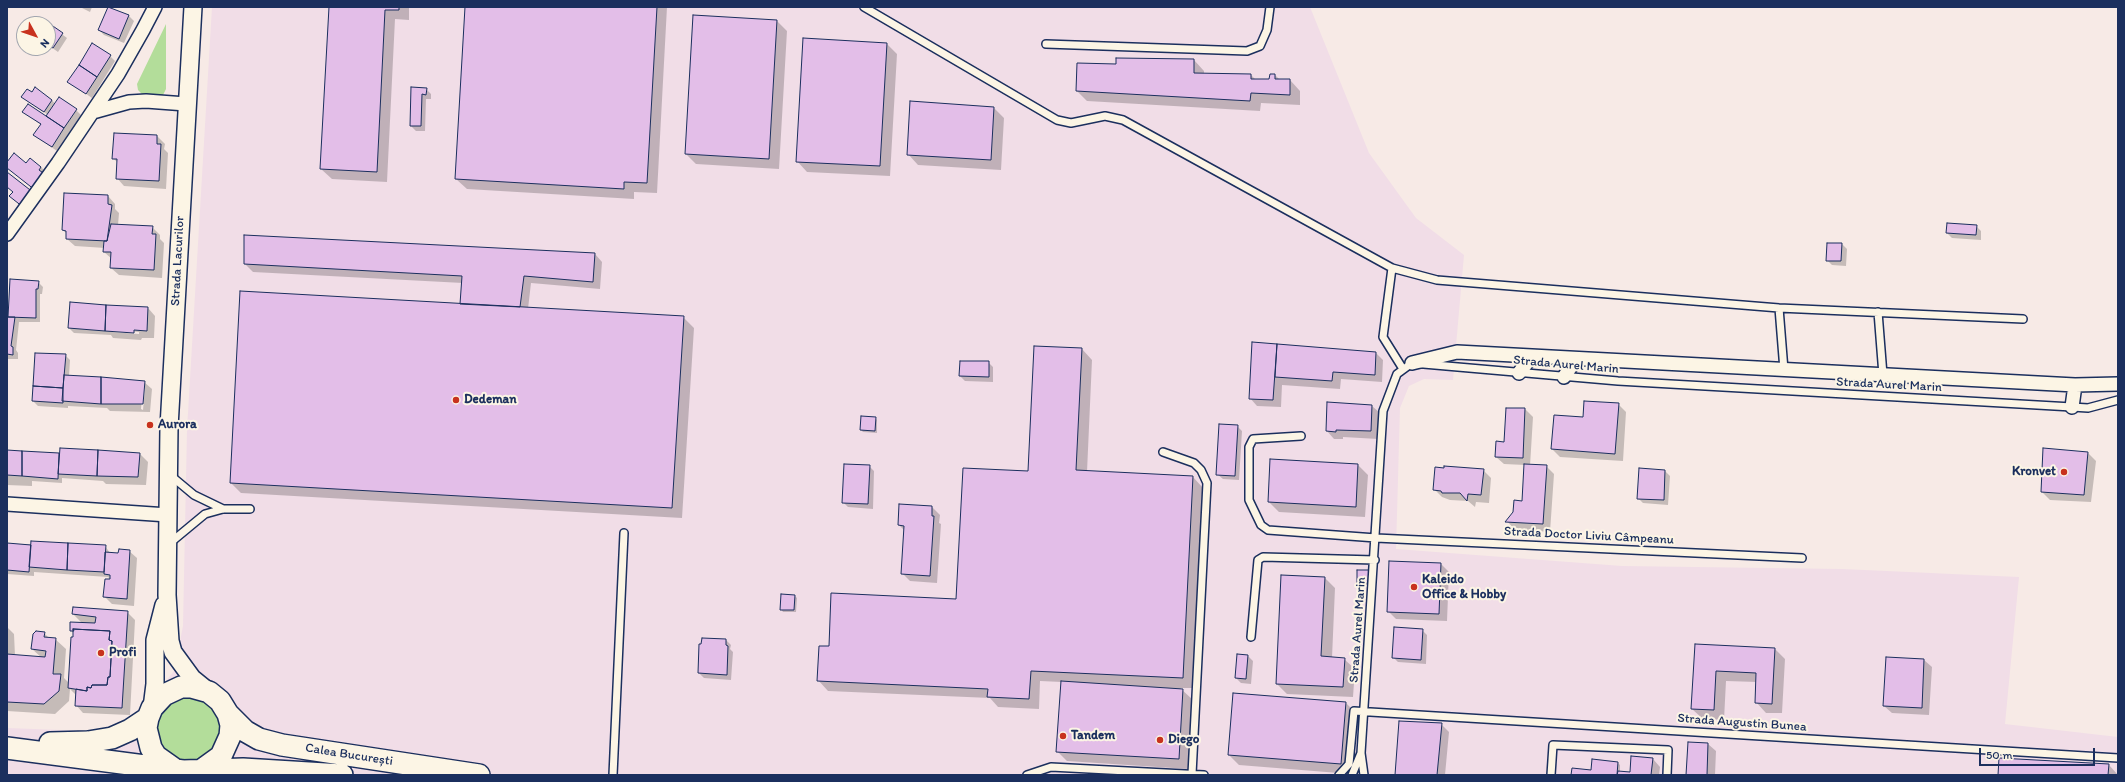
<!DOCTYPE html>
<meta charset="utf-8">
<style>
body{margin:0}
#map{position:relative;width:2125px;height:782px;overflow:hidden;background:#f7eae6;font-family:Itim,sans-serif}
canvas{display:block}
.frame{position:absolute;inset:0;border:8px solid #1b2f5e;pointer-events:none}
.north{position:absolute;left:16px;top:16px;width:40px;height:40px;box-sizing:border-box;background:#fcf5e5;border:1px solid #a2a6af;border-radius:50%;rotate:130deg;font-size:11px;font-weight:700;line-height:16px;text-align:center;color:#1b2f5e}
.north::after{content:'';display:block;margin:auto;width:14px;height:18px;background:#c8321e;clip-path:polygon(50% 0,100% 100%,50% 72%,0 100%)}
.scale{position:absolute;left:1979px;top:748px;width:116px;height:18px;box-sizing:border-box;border:2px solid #1b2f5e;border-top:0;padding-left:5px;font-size:12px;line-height:14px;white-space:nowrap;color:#1b2f5e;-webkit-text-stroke:3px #fcf5e5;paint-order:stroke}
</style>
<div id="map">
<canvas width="2125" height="782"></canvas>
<div class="frame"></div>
<div class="north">N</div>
<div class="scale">50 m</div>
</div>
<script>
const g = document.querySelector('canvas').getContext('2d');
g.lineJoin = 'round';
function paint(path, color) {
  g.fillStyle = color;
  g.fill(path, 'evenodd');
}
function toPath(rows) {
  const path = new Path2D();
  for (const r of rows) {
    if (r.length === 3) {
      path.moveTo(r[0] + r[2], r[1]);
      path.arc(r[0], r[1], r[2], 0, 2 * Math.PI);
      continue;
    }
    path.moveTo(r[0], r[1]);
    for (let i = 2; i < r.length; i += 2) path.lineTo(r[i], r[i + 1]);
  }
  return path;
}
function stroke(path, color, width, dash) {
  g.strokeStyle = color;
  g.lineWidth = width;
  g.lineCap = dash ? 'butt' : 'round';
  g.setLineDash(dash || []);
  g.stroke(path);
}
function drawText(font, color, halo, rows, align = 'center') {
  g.font = font + ' Itim,sans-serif';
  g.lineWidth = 4;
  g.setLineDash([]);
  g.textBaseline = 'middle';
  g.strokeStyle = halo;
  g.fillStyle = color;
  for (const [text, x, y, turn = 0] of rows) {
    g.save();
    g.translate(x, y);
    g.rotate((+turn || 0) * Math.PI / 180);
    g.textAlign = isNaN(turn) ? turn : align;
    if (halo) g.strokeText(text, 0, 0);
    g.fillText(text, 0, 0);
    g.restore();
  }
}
paint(toPath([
 [212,7,1310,7,1369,153,1416,218,1464,255,1453,380,1424,379,1409,386,1400,408,1396,549,1622,566,1842,569,2019,577,2005,724,2118,737,2118,775,7,775,7,728,115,732,139,714,174,671,183,626,187,430]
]), '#f1dde7');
paint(toPath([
 [166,24,166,89,163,95,155,97,143,95,138,90,137,84],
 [188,729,32]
]), '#b3dd9a');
paint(toPath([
 [80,7,92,7,90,12],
 [330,7,409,7,409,20,395,19,387,182,332,179,321,169],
 [466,7,667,7,657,193,634,192,634,199,467,189,456,179],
 [109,8,129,16,134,21,124,43,104,35,99,30],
 [777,21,787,31,779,169,696,164,686,154],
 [47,23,67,38,58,52,48,45],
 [887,44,897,54,890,176,807,172,797,161],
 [110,56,115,61,92,98,69,82],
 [1194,60,1204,71,1204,74,1251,75,1256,80,1270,80,1270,75,1275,75,1280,80,1290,80,1300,91,1300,105,1261,103,1260,111,1087,101,1077,91,1117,65],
 [412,88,426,89,431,94,431,99,426,99,425,131,416,131,411,126],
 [32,93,52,100,55,104,76,110,81,115,57,151,34,135,41,125,24,112,46,117,48,115,22,97],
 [994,108,1004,118,1001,170,918,165,908,154],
 [115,134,157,136,165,144,164,149,168,153,166,189,124,186,117,178,118,163,113,158],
 [7,164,41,167,46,172,43,175,7,167],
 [108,196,115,204,115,209,119,213,118,225,152,227,160,235,160,239,164,243,162,278,119,275,111,268,112,259,104,252,105,248,75,246,67,239,67,234,63,230],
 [1976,226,1981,231,1981,240,1952,238,1947,233],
 [1842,244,1847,249,1846,266,1832,265,1827,260],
 [595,254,602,262,600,289,531,283,528,309,683,317,694,328,682,518,241,493,231,483,241,292,462,305,463,283,253,272,245,264],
 [38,282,43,287,42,294,40,294,40,322,19,322,16,350,18,353,18,359,7,359,7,318],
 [148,308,155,316,154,338,142,338,141,340,113,338,111,335,74,333,69,328],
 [112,330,139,332,139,334,112,332],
 [1253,343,1376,353,1383,360,1382,382,1341,379,1340,389,1282,385,1281,407,1257,406,1250,398],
 [1035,347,1082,349,1092,360,1087,472,1193,477,1203,488,1193,688,1180,688,1193,700,1188,769,1067,761,1057,751,1062,682,1040,681,1039,709,998,707,990,698,828,691,818,680,830,647,957,600,1029,472],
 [65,355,70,360,69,376,144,382,152,389,150,412,110,411,107,408,68,406,68,408,38,406,33,401],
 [143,387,145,387,143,410,141,409],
 [988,362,993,367,993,382,965,381,960,376],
 [1328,403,1372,406,1380,413,1378,439,1343,437,1343,439,1334,439,1327,431],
 [1618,404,1626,412,1623,461,1560,457,1552,449,1583,418],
 [1525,409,1533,417,1530,466,1546,466,1554,474,1550,532,1514,529,1507,521,1523,502,1525,465,1504,464,1496,457],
 [862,417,875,418,877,420,877,433,863,432,861,430],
 [1237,426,1242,431,1239,480,1223,479,1217,474],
 [61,449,140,454,148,462,146,485,106,484,103,481,62,478,62,483,32,481,32,486,7,485,7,451,60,454],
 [2044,449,2088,453,2096,461,2091,502,2050,500,2042,492],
 [1271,460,1358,465,1368,475,1365,517,1279,512,1269,502],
 [869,466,874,471,873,509,848,507,843,502],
 [1483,470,1491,478,1489,503,1476,502,1475,507,1468,501,1450,500,1442,497,1434,489],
 [1665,471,1670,476,1668,505,1643,503,1638,498],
 [932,507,940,515,939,523,941,524,937,583,910,581,902,573,905,531,899,525],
 [7,544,105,546,110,553,119,554,129,551,137,558,134,606,112,604,105,597,111,580,108,577,34,572,34,576,7,574],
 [1441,564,1449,572,1447,621,1396,619,1388,611],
 [1368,571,1370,573,1370,585,1360,585,1358,583],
 [1282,576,1325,578,1335,588,1332,658,1344,659,1355,669,1353,697,1287,694,1277,684],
 [795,596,797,598,796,612,783,612,781,609],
 [127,612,135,620,130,715,83,713,76,705,76,695,70,689,69,701,55,714,7,711,7,627,14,634,15,656,42,658,32,649,44,633,50,639,55,639,66,649,64,678,70,684,74,638,74,634,71,630,82,623,73,614],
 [1422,630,1427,635,1426,664,1398,662,1393,657],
 [726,640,731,645,730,649,733,652,731,680,704,678,699,673],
 [1696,645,1775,649,1785,659,1782,713,1766,713,1756,702,1757,682,1726,681,1724,720,1703,719,1692,709],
 [1238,655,1248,656,1253,661,1251,684,1241,683,1236,678],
 [1924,660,1932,667,1929,715,1892,713,1884,706],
 [1346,703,1356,713,1351,774,1239,765,1229,755],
 [1441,724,1449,732,1445,775,1396,775],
 [1689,743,1708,744,1716,751,1715,775,1687,775],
 [1653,759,1660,767,1659,775,1572,775,1618,763,1620,765,1620,772,1631,773],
 [2109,765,2118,775,1999,775]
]), '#0003');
const building = toPath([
 [108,7,129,15,119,39,98,30,108,7],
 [329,7,399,7,399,10,385,10,377,172,320,169,329,7],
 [465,7,657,7,647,183,624,182,624,189,455,179,465,7],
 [693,15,777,20,769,159,685,154,693,15],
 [47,22,63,33,53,48,48,45,47,22],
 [803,38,887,43,880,166,796,162,803,38],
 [92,43,111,55,97,77,79,65,92,43],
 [1116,58,1194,59,1194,73,1251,74,1251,79,1269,79,1270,74,1275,74,1275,79,1290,79,1290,95,1251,93,1250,101,1076,91,1077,63,1116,64,1116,58],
 [79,65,97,77,86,94,67,82,79,65],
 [35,87,52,100,44,112,21,97,27,89,32,92,35,87],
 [411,87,427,88,426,95,422,94,421,126,410,126,411,87],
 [59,97,77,109,64,128,46,116,59,97],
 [910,101,994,107,991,160,907,155,910,101],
 [28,104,64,128,52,147,33,135,41,124,22,112,28,104],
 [114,133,157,135,157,144,161,144,159,181,116,179,117,159,112,159,114,133],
 [14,153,26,163,30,158,41,167,39,170,46,175,35,190,7,168,7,162,14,153],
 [7,172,34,193,23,207,9,196,13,192,7,187,7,172],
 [64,193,108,195,108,204,112,205,107,241,66,239,66,231,62,230,64,193],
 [1947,223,1977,225,1976,235,1946,233,1947,223],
 [111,224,153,226,152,234,156,234,154,270,110,268,111,252,103,252,104,241,107,241,111,224],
 [244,235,595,253,593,282,524,276,520,307,460,304,462,276,244,264,244,235],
 [1827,243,1842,243,1841,261,1826,261,1827,243],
 [10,279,39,281,38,289,36,289,36,318,8,317,10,279],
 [240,291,684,316,672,508,230,483,240,291],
 [70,302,106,305,105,331,68,328,70,302],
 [106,305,148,307,147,331,134,330,134,333,105,331,106,305],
 [7,317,15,317,11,346,13,347,13,355,7,354,7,317],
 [1252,342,1277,344,1273,400,1249,399,1252,342],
 [1277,344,1376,352,1375,375,1333,372,1332,381,1275,377,1277,344],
 [1034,346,1082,348,1076,470,1193,476,1183,678,1031,671,1029,699,987,697,988,689,817,681,819,646,829,646,831,593,956,599,963,468,1028,471,1034,346],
 [35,353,66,354,63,388,33,386,35,353],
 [960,361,989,361,989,377,959,376,960,361],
 [64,375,101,377,101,404,62,401,64,375],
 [101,377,145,381,143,404,101,404,101,377],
 [33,386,63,388,63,403,32,401,33,386],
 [1584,401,1619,403,1615,454,1551,449,1554,415,1583,417,1584,401],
 [1327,402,1372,405,1371,431,1336,430,1336,432,1326,431,1327,402],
 [1506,408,1525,408,1523,458,1495,457,1496,441,1504,442,1506,408],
 [861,416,876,417,875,431,860,430,861,416],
 [1219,424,1238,425,1235,476,1216,475,1219,424],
 [60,448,98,450,97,476,58,474,60,448],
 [2043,448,2088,452,2084,495,2041,492,2043,448],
 [7,450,22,451,22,476,7,475,7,450],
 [98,450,140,453,138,477,97,476,98,450],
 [22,451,59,453,58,479,22,476,22,451],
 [1270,459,1358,464,1356,507,1268,502,1270,459],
 [844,464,870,465,868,504,842,503,844,464],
 [1524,464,1547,465,1543,524,1505,522,1513,512,1514,500,1522,501,1524,464],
 [1444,466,1484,469,1481,495,1468,494,1467,501,1460,493,1442,493,1441,491,1433,490,1435,467,1444,468,1444,466],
 [1639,468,1665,470,1664,500,1637,499,1639,468],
 [899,504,932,506,932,516,934,516,930,576,901,574,904,526,898,525,899,504],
 [31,541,68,543,67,570,29,567,31,541],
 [7,543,31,545,29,572,7,570,7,543],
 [68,543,106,545,104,572,67,570,68,543],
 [119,549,130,550,127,599,103,597,105,579,110,579,110,575,104,574,105,552,118,553,119,549],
 [1389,561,1441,563,1439,614,1387,612,1389,561],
 [1357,570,1369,570,1368,583,1357,583,1357,570],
 [1281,575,1325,577,1321,656,1345,658,1343,687,1276,684,1281,575],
 [781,594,795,595,794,610,780,610,781,594],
 [73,607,128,611,122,708,75,706,76,689,87,691,87,687,91,688,92,685,107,685,108,677,110,677,112,641,109,640,110,631,73,629,74,631,70,631,70,622,95,623,96,617,72,614,73,607],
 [1394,627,1423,629,1421,660,1392,658,1394,627],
 [73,629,110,631,109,640,112,641,110,677,108,677,107,685,92,685,91,688,87,687,87,691,68,688,71,637,73,637,73,629],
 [36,631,45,632,44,637,56,638,53,674,61,674,59,691,44,704,7,702,7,654,45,657,46,651,31,649,33,634,36,631],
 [702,638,726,639,726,645,728,646,727,675,698,673,699,644,701,644,702,638],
 [1695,644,1775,648,1772,704,1755,703,1756,673,1716,671,1714,710,1691,709,1695,644],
 [1237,654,1248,655,1246,679,1235,678,1237,654],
 [1886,657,1924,659,1922,708,1883,706,1886,657],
 [1061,681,1183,689,1179,759,1056,752,1061,681],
 [1233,693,1346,702,1341,764,1228,755,1233,693],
 [1399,721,1442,723,1437,775,1395,775,1399,721],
 [1688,742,1708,743,1707,775,1686,775,1688,742],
 [1631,756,1653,758,1651,775,1617,775,1618,771,1630,772,1631,756],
 [1999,758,2109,764,2108,775,1998,775,1999,758],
 [1592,759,1618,762,1617,775,1571,775,1572,768,1591,770,1592,759]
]);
paint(building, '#e3bee8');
stroke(building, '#1b2f5e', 1);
const service = toPath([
 [864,7,1057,120,1071,123,1105,116,1123,120,1392,268,1437,280,1779,308,2023,319],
 [1046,44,1247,51,1260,46,1267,30,1270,7],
 [1392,268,1383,337,1403,369],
 [1779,308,1784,370],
 [1878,312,1883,375],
 [1301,436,1253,439,1249,447,1249,500,1261,525,1268,530,1376,538,1802,558],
 [1163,452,1194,463,1201,470,1207,483,1192,774],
 [170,475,194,495,223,509],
 [170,543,205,514,223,509,250,509],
 [1251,637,1258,560,1263,557,1375,560],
 [613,775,624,533],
 [1027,775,1051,767,1204,775],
 [1339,775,1349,764,1354,711,2118,758],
 [1352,775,1361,753],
 [1364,775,1361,753,1383,411,1397,374,1412,363,1618,381,2072,407,2088,408,2118,400],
 [1551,775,1553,745,1668,750,1667,775]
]);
const minor = toPath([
 [93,112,129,102,146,101,186,104],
 [7,234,58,163,118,74,143,30,155,7],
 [1412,363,1457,352,2075,385,2118,384],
 [1519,373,1532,356],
 [1564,377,1576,359],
 [2072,407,2075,385],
 [7,504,168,515]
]);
const tertiary = toPath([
 [193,7,169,427,167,595,170,641,173,652,192,678,208,691],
 [152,708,155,684,155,640,164,605]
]);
const primary = toPath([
 [228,714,245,731,259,739,282,745,479,775],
 [50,743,88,742,112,738,130,730,148,718],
 [7,748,183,771,243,769,342,775],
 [173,768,156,756,151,748,146,728,148,718,152,708,164,695,181,687,191,687,209,692,220,701,228,714,231,725,230,736,221,756,203,769]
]);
stroke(service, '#1b2f5e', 10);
stroke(minor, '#1b2f5e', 16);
stroke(tertiary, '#1b2f5e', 20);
stroke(primary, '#1b2f5e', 24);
stroke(service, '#fcf5e5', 7);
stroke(minor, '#fcf5e5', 13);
stroke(tertiary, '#fcf5e5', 17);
stroke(primary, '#fcf5e5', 21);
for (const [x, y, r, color] of [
 [456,400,4,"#c8321e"],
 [150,425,4,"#c8321e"],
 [2064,472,4,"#c8321e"],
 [1414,587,4,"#c8321e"],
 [101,653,4,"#c8321e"],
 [1063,736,4,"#c8321e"],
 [1160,740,4,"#c8321e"]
]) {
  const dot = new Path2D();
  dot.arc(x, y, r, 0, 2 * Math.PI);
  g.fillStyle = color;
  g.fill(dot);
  stroke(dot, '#fcf5e5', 1.5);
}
drawText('13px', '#1b2f5e', '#fcf5e5', [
 ["Strada Lacurilor",178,261,-87],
 ["Strada Aurel Marin",1566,365,5],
 ["Strada Aurel Marin",1889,385,3],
 ["Strada Doctor Liviu Câmpeanu",1589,536,3],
 ["Strada Aurel Marin",1358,630,-86],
 ["Strada Augustin Bunea",1742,723,4],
 ["Calea București",349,755,9]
]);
drawText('bold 13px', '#1b2f5e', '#fcf5e5', [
 ["Dedeman",464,400],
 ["Aurora",158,425],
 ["Kronvet",2056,472,"right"],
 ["Kaleido",1422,580],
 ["Office & Hobby",1422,595],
 ["Profi",109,653],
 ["Tandem",1071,736],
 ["Diego",1168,740]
], 'left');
</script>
